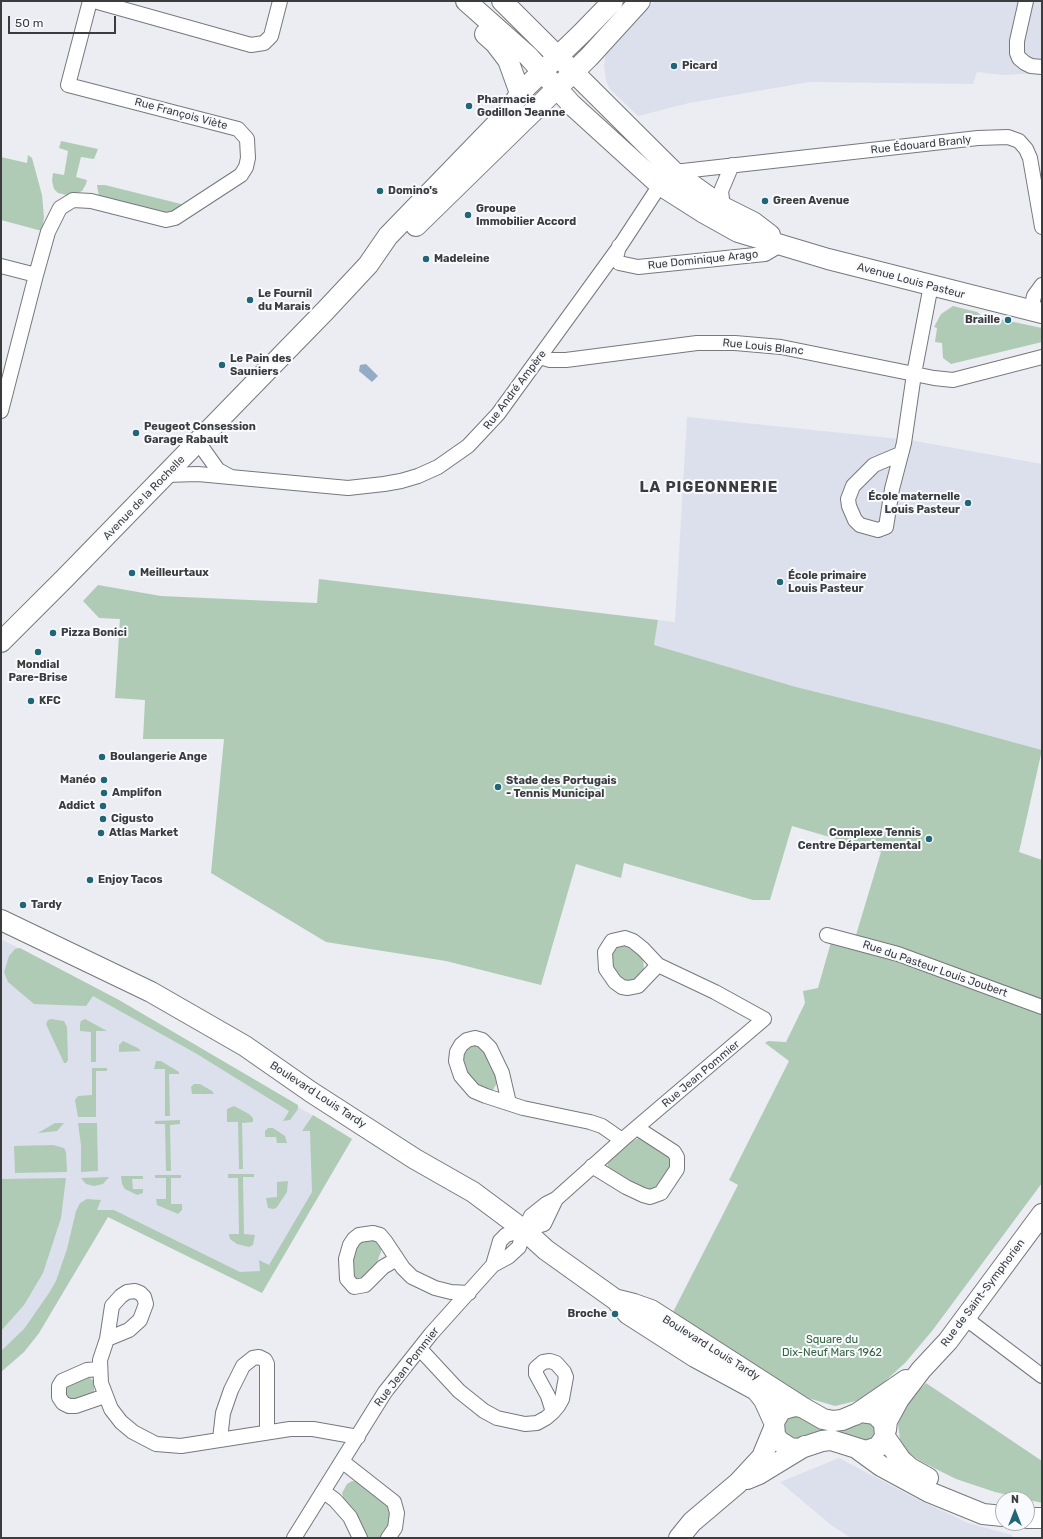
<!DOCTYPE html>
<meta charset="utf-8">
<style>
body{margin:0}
#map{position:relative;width:1043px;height:1539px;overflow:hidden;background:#ebedf2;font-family:Rubik,sans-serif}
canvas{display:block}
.frame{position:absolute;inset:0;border:2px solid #3b3c3e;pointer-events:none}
.north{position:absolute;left:995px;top:1491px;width:40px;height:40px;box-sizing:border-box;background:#f8fafe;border:1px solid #acaeb1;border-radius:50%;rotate:0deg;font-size:11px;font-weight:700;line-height:16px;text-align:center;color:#3b3c3e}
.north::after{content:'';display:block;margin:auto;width:14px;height:18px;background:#206676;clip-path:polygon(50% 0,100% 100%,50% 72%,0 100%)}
.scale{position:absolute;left:8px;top:16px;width:108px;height:18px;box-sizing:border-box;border:2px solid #3b3c3e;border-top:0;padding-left:5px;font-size:12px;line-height:14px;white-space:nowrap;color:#3b3c3e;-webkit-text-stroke:3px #f8fafe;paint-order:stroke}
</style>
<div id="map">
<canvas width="1043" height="1539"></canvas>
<div class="frame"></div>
<div class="north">N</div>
<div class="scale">50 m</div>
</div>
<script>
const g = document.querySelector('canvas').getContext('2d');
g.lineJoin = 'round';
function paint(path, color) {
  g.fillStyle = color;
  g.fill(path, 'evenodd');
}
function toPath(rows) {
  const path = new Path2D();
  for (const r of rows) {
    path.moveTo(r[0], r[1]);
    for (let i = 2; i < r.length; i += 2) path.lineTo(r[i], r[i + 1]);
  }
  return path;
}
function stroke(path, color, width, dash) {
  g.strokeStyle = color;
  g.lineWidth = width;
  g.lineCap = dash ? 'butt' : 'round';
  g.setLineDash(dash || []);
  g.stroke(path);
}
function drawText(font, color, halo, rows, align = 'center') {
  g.font = font + ' Rubik,sans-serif';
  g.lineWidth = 4;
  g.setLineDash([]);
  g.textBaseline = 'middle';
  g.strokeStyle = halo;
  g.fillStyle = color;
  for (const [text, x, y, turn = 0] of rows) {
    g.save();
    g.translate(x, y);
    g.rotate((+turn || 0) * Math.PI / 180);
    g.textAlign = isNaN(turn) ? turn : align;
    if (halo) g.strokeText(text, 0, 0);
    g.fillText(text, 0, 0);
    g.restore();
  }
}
paint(toPath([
 [655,1,1042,1,1042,73,1002,75,977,72,973,84,809,82,689,103,638,116,610,89,606,81,604,66,605,57,610,49],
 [687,417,910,440,1042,464,1042,750,943,723,796,687,654,645,658,620,675,622],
 [1,939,119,1000,352,1139,262,1293,108,1217,39,1333,24,1352,1,1372],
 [839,1458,915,1498,968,1523,1012,1535,1013,1538,851,1538,831,1525,780,1482]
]), '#dbe0ec');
paint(toPath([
 [61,141,98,149,94,159,81,157,76,177,87,180,86,184,82,191,71,196,58,193,54,189,52,181,53,173,64,175,68,151,59,148],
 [28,155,32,158,42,195,44,217,42,231,1,220,1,157,27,163],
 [97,185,105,185,185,205,170,214,99,197],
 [953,306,977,312,981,315,1042,328,1042,342,951,364,943,358,942,343,935,342,937,328,934,327,941,314],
 [319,579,658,620,654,645,796,687,943,723,1042,750,1019,852,1042,860,1042,1001,934,960,856,935,881,852,792,826,770,900,753,900,624,863,621,878,576,864,541,985,446,961,326,942,211,873,224,739,143,739,145,700,115,698,120,619,99,618,83,601,98,585,161,596,317,603],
 [831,942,894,960,1042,1014,1042,1183,932,1331,905,1363,882,1384,868,1394,856,1401,835,1406,808,1398,702,1335,672,1314,738,1185,729,1180,789,1061,765,1043,768,1041,786,1042,805,1003,803,991,818,988],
 [627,944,643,958,644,969,638,980,625,982,616,975,609,955,616,946],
 [20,948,119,1000,298,1105,298,1109,290,1120,283,1121,289,1111,197,1054,93,996,86,1006,34,1004,8,982,4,972,9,956,15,949],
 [51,1019,64,1021,67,1027,68,1060,66,1063,64,1063,46,1024,48,1020],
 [85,1019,107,1031,96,1031,96,1062,91,1062,91,1032,80,1031,80,1024,81,1021],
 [123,1041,138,1048,141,1051,119,1052,119,1045],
 [470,1045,481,1045,498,1081,493,1090,488,1091,480,1088,464,1074,461,1054],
 [156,1061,161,1061,179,1072,179,1074,169,1074,170,1116,165,1116,165,1069,154,1069],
 [92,1068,107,1068,107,1071,96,1071,96,1117,78,1117,75,1100,78,1096,92,1095],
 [194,1084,200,1084,212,1091,214,1094,192,1094,191,1087],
 [234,1106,249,1114,253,1118,253,1122,242,1123,243,1169,239,1169,238,1122,227,1122,227,1109],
 [313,1115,352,1139,262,1293,108,1217,39,1333,24,1352,1,1372,1,1351,24,1329,49,1293,56,1281,67,1249,76,1211,80,1203,87,1199,101,1200,97,1210,114,1210,240,1272,260,1271,259,1260,269,1265,312,1192,310,1131,302,1131],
 [180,1120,180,1124,170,1125,171,1171,166,1171,165,1124,155,1124,155,1121],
 [55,1123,64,1123,57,1131,38,1133],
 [78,1123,97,1123,98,1171,81,1172,81,1145],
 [268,1128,273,1128,285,1136,287,1143,277,1143,276,1137,265,1137,265,1131],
 [639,1138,670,1153,674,1161,665,1182,650,1193,607,1169,608,1162,630,1142],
 [53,1145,64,1148,66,1152,67,1172,15,1173,14,1146],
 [228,1174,254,1174,254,1177,243,1177,244,1234,255,1235,253,1245,249,1247,237,1244,230,1239,229,1234,239,1234,238,1178,228,1178],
 [155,1175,181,1175,181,1178,171,1178,171,1204,182,1204,182,1210,178,1214,157,1205,156,1199,166,1199,166,1178,155,1178],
 [121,1176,143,1176,143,1179,132,1179,133,1189,143,1189,143,1193,137,1195,125,1189,122,1184],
 [109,1177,103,1184,94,1186,86,1184,81,1178],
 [66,1178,61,1218,43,1273,24,1305,1,1331,1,1179],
 [288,1181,287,1192,277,1207,274,1209,268,1208,266,1198,277,1197,277,1182],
 [368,1237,381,1242,381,1252,375,1267,360,1281,353,1278,350,1259,355,1244],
 [87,1376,94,1381,94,1392,90,1396,72,1400,67,1398,64,1392,65,1385],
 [926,1383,1042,1461,1042,1503,995,1492,956,1479,920,1461,909,1453,900,1440,898,1424,906,1404],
 [797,1416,804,1419,854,1425,869,1422,877,1429,874,1439,866,1441,840,1432,818,1432,797,1438,788,1437,785,1434,784,1421,786,1418],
 [352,1481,356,1481,373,1490,392,1508,389,1527,384,1535,378,1538,369,1538,364,1535,343,1498,342,1493,347,1484]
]), '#b0cbb5');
paint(toPath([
 [366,364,378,376,372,382,359,371,360,365]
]), '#94abc5');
const street = toPath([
 [94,1,251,45,264,43,271,36,280,1],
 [1026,1,1017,41,1017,53,1019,58,1025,63,1031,66,1042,67],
 [723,207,721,191,732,165],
 [619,246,616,258,619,263,638,267,765,254,782,244],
 [1,266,36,275,1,411],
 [36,275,48,232,60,208,73,200,91,201,166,220,175,218,241,175,246,167,248,158,247,139,238,129,68,85,90,1],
 [1031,310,1034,296,1042,285],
 [540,357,550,360,566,360,697,343,735,343,781,347,934,378,953,380,1042,357],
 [198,442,218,470,231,477],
 [900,454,874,465,853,486,848,499,849,506,855,520,860,525,878,530,886,527,892,489,904,443,914,374,931,285],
 [166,475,198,474,348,488,384,484,401,481,418,476,438,467,468,446,498,414,620,246,660,185,674,172,978,138,1008,137,1019,141,1026,149,1030,158,1042,227],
 [827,935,898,954,1042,1007],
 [509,1103,502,1073,490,1048,482,1040,475,1038,467,1040,461,1045,457,1052,456,1061,461,1076,474,1091,486,1096,523,1108,590,1122,602,1126,622,1140],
 [592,1166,626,1187,643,1195,650,1197,661,1193,677,1169,677,1157,674,1152,637,1128],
 [397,1259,383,1267,365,1285,354,1287,347,1279,346,1259,350,1245,354,1239,359,1235,373,1233,380,1235,385,1241,403,1268,412,1277,435,1288,451,1292,469,1293],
 [493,1265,500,1241,506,1235,544,1224,556,1199],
 [967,1316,973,1324,1042,1376],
 [107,1339,129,1330,140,1320,146,1304,144,1297,140,1293,135,1291,127,1292,121,1296,112,1306,107,1339,100,1360,101,1383,111,1409,121,1422,133,1432,156,1444,181,1446,290,1429,313,1429,358,1437],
 [420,1349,459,1391,484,1411,497,1418,525,1424,537,1423,546,1418,553,1412,558,1406,562,1399,566,1377,564,1372,556,1363,550,1361,543,1362,536,1368,536,1374,548,1396,553,1412],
 [99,1369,87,1370,62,1381,59,1386,59,1397,63,1403,69,1406,76,1406,105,1396],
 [220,1439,223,1413,231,1390,243,1366,253,1358,259,1357,265,1360,267,1364,267,1432],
 [343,1462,394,1502,397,1513,395,1528,388,1538],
 [324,1492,335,1500,350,1517,360,1538],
 [294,1538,385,1392,431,1334,493,1265,508,1257,519,1247,524,1230,531,1216,546,1204,556,1199,622,1140,764,1019,715,992,658,965,643,949,633,941,625,938,612,941,605,952,606,969,615,982,622,987,628,988,638,986,658,965]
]);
const secondary = toPath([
 [466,1,528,56,572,105,660,185,704,213,738,232,828,259,1042,313],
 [502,1,674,172,723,207,753,222,770,235],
 [485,34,495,43,508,60,520,93],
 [416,226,589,57,640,1],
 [1,642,65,578,325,311,368,265,388,236,510,110,520,93,582,33,613,1],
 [1,920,151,992,245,1046,311,1092,415,1159,473,1192,524,1230,546,1250,616,1300,628,1314,695,1357,756,1390,764,1400,774,1422],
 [618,1300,634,1304,651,1310,802,1407],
 [795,1406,802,1407,823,1419,833,1421,842,1420,861,1412,875,1414,884,1423,885,1437,878,1447,866,1451,831,1440,822,1441,798,1449,790,1448,779,1441,775,1435,774,1422,781,1410,795,1406],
 [855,1415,906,1380],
 [886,1430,887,1421,899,1399,921,1370,948,1341,1042,1214],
 [885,1437,901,1460,910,1468,928,1478],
 [859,1450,881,1466,929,1492,983,1514,1003,1516],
 [747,1479,759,1474,805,1446],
 [1027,1518,1042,1518],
 [679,1538,692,1522,738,1483,762,1457,774,1428]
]);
stroke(street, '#76787c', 16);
stroke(secondary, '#76787c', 22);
stroke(street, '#fff', 14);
stroke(secondary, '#fff', 20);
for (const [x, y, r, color] of [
 [674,66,4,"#206676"],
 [469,106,4,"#206676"],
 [380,191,4,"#206676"],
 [765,201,4,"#206676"],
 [468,215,4,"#206676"],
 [426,259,4,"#206676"],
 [250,300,4,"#206676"],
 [1008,320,4,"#206676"],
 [222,365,4,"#206676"],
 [136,433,4,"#206676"],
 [968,503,4,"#206676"],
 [132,573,4,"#206676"],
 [780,582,4,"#206676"],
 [53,633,4,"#206676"],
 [38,652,4,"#206676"],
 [31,701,4,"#206676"],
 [102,757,4,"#206676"],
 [104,780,4,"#206676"],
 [498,787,4,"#206676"],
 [104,793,4,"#206676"],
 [103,806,4,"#206676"],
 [103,819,4,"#206676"],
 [101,833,4,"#206676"],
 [929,839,4,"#206676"],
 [90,880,4,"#206676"],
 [23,905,4,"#206676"],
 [615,1314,4,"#206676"]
]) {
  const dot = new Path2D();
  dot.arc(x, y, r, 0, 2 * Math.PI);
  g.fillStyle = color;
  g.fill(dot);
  stroke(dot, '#f8fafe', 1.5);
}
drawText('bold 11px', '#3b3c3e', '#f8fafe', [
 ["Picard",682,66],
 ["Pharmacie",477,100],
 ["Godillon Jeanne",477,113],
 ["Domino's",388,191],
 ["Green Avenue",773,201],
 ["Groupe",476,209],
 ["Immobilier Accord",476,222],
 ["Madeleine",434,259],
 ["Le Fournil",258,294],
 ["du Marais",258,307],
 ["Braille",1000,320,"right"],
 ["Le Pain des",230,359],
 ["Sauniers",230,372],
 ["Peugeot Consession",144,427],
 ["Garage Rabault",144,440],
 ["École maternelle",960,497,"right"],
 ["Louis Pasteur",960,510,"right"],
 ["Meilleurtaux",140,573],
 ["École primaire",788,576],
 ["Louis Pasteur",788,589],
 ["Pizza Bonici",61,633],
 ["Mondial",38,665,"center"],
 ["Pare-Brise",38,678,"center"],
 ["KFC",39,701],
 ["Boulangerie Ange",110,757],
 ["Manéo",96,780,"right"],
 ["Stade des Portugais",506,781],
 ["- Tennis Municipal",506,794],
 ["Amplifon",112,793],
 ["Addict",95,806,"right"],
 ["Cigusto",111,819],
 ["Atlas Market",109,833],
 ["Complexe Tennis",921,833,"right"],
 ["Centre Départemental",921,846,"right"],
 ["Enjoy Tacos",98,880],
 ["Tardy",31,905],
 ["Broche",607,1314,"right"]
], 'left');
drawText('11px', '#3b3c3e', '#f8fafe', [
 ["Rue François Viète",181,114,15],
 ["Rue Édouard Branly",921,145,-6],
 ["Rue Dominique Arago",703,260,-6],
 ["Avenue Louis Pasteur",911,281,15],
 ["Rue Louis Blanc",763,347,6],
 ["Rue André Ampère",515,390,-53],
 ["Avenue de la Rochelle",144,498,-46],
 ["Rue du Pasteur Louis Joubert",935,969,19],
 ["Rue Jean Pommier",701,1074,-40],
 ["Boulevard Louis Tardy",318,1095,33],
 ["Rue de Saint-Symphorien",983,1293,-53],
 ["Boulevard Louis Tardy",711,1348,32],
 ["Rue Jean Pommier",407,1367,-52]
]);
drawText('11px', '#346341', '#f8fafe', [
 ["Square du",832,1340],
 ["Dix-Neuf Mars 1962",832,1353]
]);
g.letterSpacing = '1px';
drawText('bold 15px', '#3a3c40', '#f8fafe', [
 ["LA PIGEONNERIE",709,488]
]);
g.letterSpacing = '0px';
</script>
